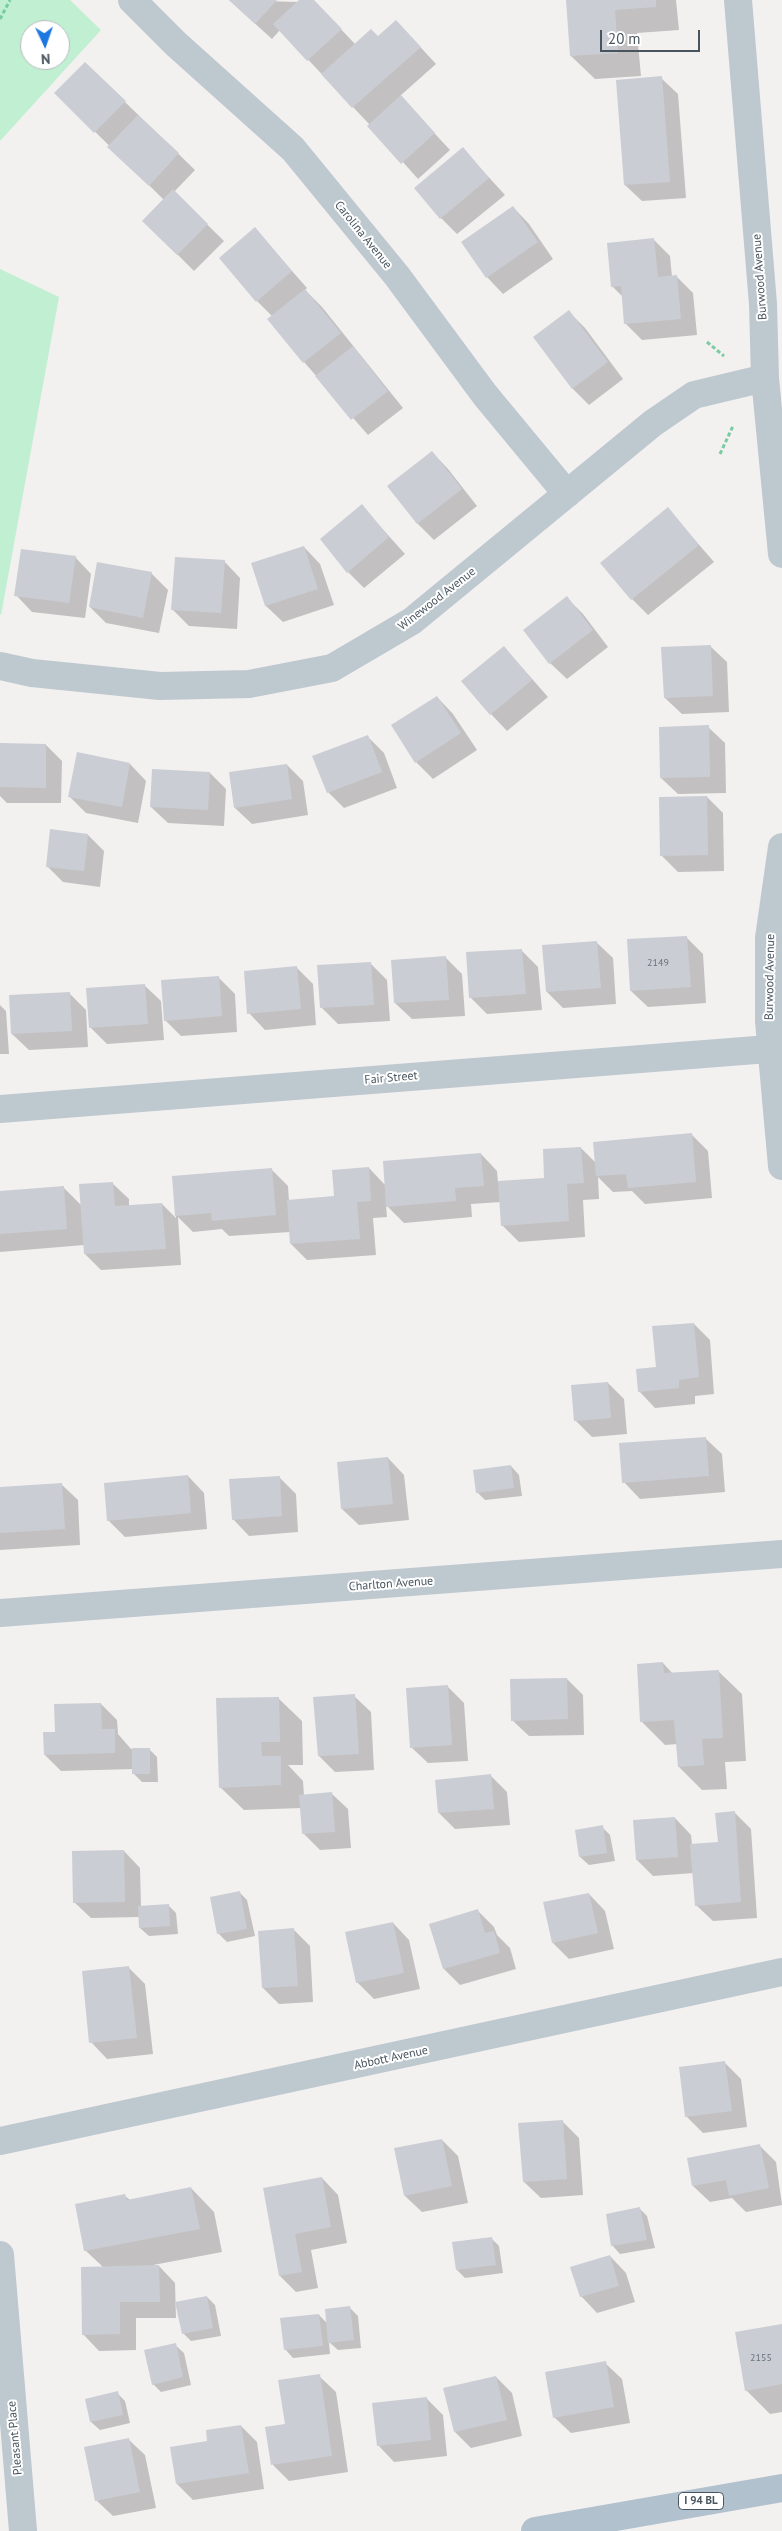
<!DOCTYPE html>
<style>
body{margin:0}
#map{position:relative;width:782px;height:2531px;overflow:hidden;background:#f3f0f0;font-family:"PT Sans",sans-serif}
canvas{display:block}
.north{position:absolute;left:20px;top:20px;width:50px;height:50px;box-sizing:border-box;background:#fff;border:1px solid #b6bbbf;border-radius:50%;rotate:177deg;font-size:14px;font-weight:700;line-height:20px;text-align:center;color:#48545e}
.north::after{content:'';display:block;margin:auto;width:18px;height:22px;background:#1c78e1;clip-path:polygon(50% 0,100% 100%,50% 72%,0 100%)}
.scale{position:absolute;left:600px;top:30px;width:100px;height:22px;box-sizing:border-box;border:2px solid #48545e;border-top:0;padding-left:6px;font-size:15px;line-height:18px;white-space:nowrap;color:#48545e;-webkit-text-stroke:4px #fff;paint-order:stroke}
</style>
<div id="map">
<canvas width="782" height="2531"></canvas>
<div class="north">N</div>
<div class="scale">20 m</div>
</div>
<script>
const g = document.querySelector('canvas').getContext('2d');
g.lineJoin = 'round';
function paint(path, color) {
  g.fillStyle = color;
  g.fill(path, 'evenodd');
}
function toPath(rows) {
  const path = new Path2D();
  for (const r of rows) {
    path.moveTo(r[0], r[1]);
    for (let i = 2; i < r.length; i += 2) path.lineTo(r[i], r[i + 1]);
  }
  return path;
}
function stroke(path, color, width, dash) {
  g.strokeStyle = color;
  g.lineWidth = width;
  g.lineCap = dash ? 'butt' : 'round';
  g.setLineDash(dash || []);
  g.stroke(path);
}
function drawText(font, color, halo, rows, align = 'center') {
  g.font = font + ' "PT Sans",sans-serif';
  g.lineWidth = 4;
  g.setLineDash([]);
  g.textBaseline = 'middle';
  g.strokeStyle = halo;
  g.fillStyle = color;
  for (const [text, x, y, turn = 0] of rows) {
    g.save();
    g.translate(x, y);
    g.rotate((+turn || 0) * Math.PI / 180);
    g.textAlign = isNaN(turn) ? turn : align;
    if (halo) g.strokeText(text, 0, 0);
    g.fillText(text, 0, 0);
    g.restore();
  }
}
paint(toPath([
 [0,0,70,0,101,30,0,141],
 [30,30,60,30,60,60,30,60],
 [0,269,59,297,1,615,0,614]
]), '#c0efd1');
paint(toPath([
 [229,0,299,2,313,0,356,45,378,38,412,38,436,64,400,96,450,150,418,179,370,125,280,30,272,39],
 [567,0,676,0,679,30,637,33,641,76,595,79,571,56],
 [661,78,678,94,686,198,642,201,625,185],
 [56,93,125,102,195,170,174,192,224,241,194,271,144,221,164,200],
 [463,149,505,195,457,234,441,218],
 [513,207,529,224,553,259,503,294,487,277],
 [255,229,307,288,305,290,322,307,403,408,368,435,304,362,272,316,257,301],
 [654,240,670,256,672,277,676,276,693,293,697,335,642,340,626,324,623,297,612,286],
 [569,312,585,328,623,379,589,405,573,389,534,337],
 [432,452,448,469,477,506,434,540,418,524,388,487],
 [362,506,405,554,364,588,348,572],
 [668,509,714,562,648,615,632,599],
 [304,547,320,564,334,605,283,622,266,606,253,564],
 [75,557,91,574,85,618,32,612,16,595],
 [224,561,240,578,237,629,189,626,173,610],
 [151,573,168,590,159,633,106,623,90,607],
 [567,598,583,614,608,647,567,679,550,663],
 [710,646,727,662,729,712,682,714,665,698],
 [504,647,548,697,507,731,491,714],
 [437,697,453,714,477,750,433,779,416,762,393,726],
 [708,727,725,743,726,793,678,794,661,778],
 [367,736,384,753,397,788,344,808,328,792],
 [0,744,46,745,62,761,61,803,7,803,0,796],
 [130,764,146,781,138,823,86,813,69,796],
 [287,765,303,781,308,815,252,824,235,808],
 [210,773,226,789,224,826,168,823,151,807],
 [707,797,723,813,724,871,678,872,661,855],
 [88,835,104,851,100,887,63,882,47,866],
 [686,937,703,954,706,1003,648,1007,631,991],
 [596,942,613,958,616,1004,563,1008,547,992],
 [522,951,538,967,542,1010,487,1014,470,997],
 [446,958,462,974,465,1016,412,1019,395,1003],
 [370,963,387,980,390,1021,338,1024,322,1008],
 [297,968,313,984,316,1025,265,1030,249,1013],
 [219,978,235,994,237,1032,181,1036,165,1020],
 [144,985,161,1001,164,1040,107,1044,90,1027],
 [69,993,86,1010,88,1047,29,1050,12,1034],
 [0,1005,6,1011,9,1054,0,1054],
 [691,1134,708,1151,712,1198,645,1204,632,1191,613,1192,598,1177,599,1199,583,1200,585,1237,519,1242,502,1225,501,1202,471,1204,472,1217,404,1223,386,1205,387,1217,373,1218,376,1255,307,1260,291,1244,290,1232,229,1236,222,1229,193,1232,178,1217,181,1265,101,1270,85,1254,84,1245,0,1252,0,1192,63,1187,82,1206,112,1183,129,1199,129,1206,162,1204,176,1218,173,1177,272,1170,288,1186,289,1201,336,1197,369,1168,386,1186,481,1154,497,1171,498,1182,546,1179,581,1148,596,1163],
 [694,1324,710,1340,714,1394,695,1396,695,1404,655,1408,639,1391],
 [608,1383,624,1399,627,1434,592,1437,575,1420],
 [705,1438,722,1454,725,1492,640,1499,624,1482],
 [388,1458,404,1475,409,1520,359,1525,342,1509],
 [511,1466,519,1475,522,1496,485,1500,477,1492],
 [188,1476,204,1493,207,1529,125,1537,108,1520],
 [279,1477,296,1494,298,1532,249,1536,233,1519],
 [61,1484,78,1500,80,1545,0,1550,0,1488],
 [663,1663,673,1674,718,1671,742,1694,746,1761,725,1762,727,1789,702,1790,679,1767,677,1744,665,1745,642,1722],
 [567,1679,583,1695,584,1735,529,1736,512,1720],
 [448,1687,464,1703,468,1761,428,1763,411,1747],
 [354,1696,371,1712,374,1770,335,1772,319,1756],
 [278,1698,302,1721,303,1765,288,1765,303,1781,304,1796,331,1793,348,1809,351,1848,320,1850,304,1834,301,1808,244,1810,220,1787],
 [101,1704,117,1720,118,1734,131,1749,149,1749,157,1757,158,1782,142,1782,134,1774,134,1769,61,1771,45,1755,56,1733],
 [491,1776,507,1792,510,1825,455,1829,439,1813],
 [734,1812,751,1829,757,1918,713,1921,696,1905,694,1873,653,1876,637,1860,675,1818,691,1835,692,1845,719,1843],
 [602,1827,610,1835,615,1861,589,1865,580,1857],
 [124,1851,140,1868,141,1907,168,1905,176,1913,178,1934,149,1936,140,1928,140,1917,91,1918,74,1902],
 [239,1892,247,1900,255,1936,227,1942,218,1933],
 [589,1894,605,1911,614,1949,569,1959,553,1943],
 [478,1911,494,1927,497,1935,510,1948,516,1969,460,1985,444,1969],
 [393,1923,409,1940,420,1989,374,1999,357,1982],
 [294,1930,310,1946,313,2002,279,2004,263,1988],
 [129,1968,145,1984,153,2054,107,2059,91,2042],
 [725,2063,741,2079,747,2127,703,2133,686,2116],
 [562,2121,579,2138,583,2195,541,2198,524,2182],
 [442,2140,458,2156,468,2203,422,2212,405,2196],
 [760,2146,776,2162,782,2205,746,2212,732,2198,710,2202,693,2186],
 [322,2178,338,2195,347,2243,311,2250,318,2288,296,2292,280,2276,265,2189],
 [191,2188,214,2212,222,2252,153,2265,159,2266,175,2283,176,2318,136,2318,136,2350,99,2351,83,2334,103,2267,85,2250,125,2196,130,2200],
 [639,2208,647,2216,655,2248,620,2254,612,2245],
 [491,2238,499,2246,503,2273,465,2278,457,2270],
 [610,2256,626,2273,635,2302,597,2313,581,2296],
 [207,2297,215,2305,221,2336,191,2341,183,2333],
 [350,2308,358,2316,361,2348,338,2350,329,2342,330,2354,293,2358,285,2349,319,2315,328,2324],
 [782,2325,782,2412,770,2414,746,2390],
 [175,2345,184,2353,191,2385,161,2392,153,2384],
 [605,2363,622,2379,630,2423,571,2433,554,2417],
 [319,2376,336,2392,348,2472,289,2481,273,2465,286,2426],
 [496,2377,512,2393,522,2436,471,2448,455,2432],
 [117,2393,125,2401,130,2423,100,2430,91,2422,87,2400],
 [426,2398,443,2415,447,2456,394,2462,378,2445],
 [241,2426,257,2442,264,2489,193,2500,177,2484,209,2442],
 [128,2439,145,2455,156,2508,113,2516,96,2500]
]), '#0003');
paint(toPath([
 [229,0,277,0,255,24],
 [299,0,314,0,342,29,307,61,273,24],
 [566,0,656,0,656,7,615,10,618,53,570,56],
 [396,20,421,47,352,108,321,74,371,29,378,36],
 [85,62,126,101,94,133,54,93],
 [662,76,670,182,624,185,616,80],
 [401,95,435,133,401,164,367,126],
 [138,115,179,153,149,186,107,147],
 [463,147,489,178,440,219,414,188],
 [173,189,208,224,177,255,142,221],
 [513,206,538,242,486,278,461,242],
 [255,227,292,271,256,302,219,258],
 [654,238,658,277,677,275,681,319,624,324,621,286,611,287,607,243],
 [305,289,341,333,303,363,267,319],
 [569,310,608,362,572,389,533,337],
 [353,346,388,391,351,420,315,376],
 [432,451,462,489,417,524,387,486],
 [362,504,389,537,347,573,320,539],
 [668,507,699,545,631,600,600,563],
 [304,546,318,589,265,606,251,563],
 [21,549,76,556,69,603,14,596],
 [175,557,225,560,221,613,171,610],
 [97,562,152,572,143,618,89,607],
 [567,596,593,630,549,664,523,630],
 [711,645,713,696,664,698,661,647],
 [504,646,532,680,490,715,461,681],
 [437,696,461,733,415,763,391,725],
 [709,725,710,777,660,778,659,727],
 [368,735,382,772,327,793,312,756],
 [0,743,46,744,46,788,0,787],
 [77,752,130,763,122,807,68,797],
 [287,764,292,799,234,808,229,772],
 [152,769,210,772,208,810,150,807],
 [707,796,708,855,660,856,659,797],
 [50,829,88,834,84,871,46,867],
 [687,936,691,987,630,991,627,939],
 [597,941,601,988,546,992,542,945],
 [522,949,526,994,469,998,466,952],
 [446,956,449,1000,394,1003,391,960],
 [371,962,374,1005,320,1008,317,965],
 [297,966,301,1009,247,1014,244,971],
 [219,976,222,1016,164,1021,161,980],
 [145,984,148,1024,89,1028,86,988],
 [70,992,72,1031,11,1034,9,995],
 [692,1133,696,1182,628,1188,626,1174,596,1176,593,1142],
 [581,1147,584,1183,567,1184,569,1221,501,1226,498,1181,544,1178,543,1149],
 [481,1153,484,1186,455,1188,456,1201,386,1207,383,1161],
 [369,1167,371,1201,357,1202,360,1239,290,1244,287,1200,334,1196,332,1170],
 [272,1168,276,1215,212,1221,211,1213,175,1216,172,1176],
 [113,1182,115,1206,162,1203,166,1249,84,1254,79,1184],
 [64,1186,67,1229,0,1234,0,1191],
 [694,1323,699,1377,679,1380,679,1388,638,1392,636,1369,656,1367,652,1326],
 [608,1382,611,1418,574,1421,571,1385],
 [706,1437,709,1476,622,1483,619,1443],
 [388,1457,393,1504,341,1509,337,1462],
 [511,1465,514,1488,476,1493,473,1470],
 [188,1475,191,1513,107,1521,104,1483],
 [280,1476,282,1516,232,1520,229,1479],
 [62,1483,65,1529,0,1533,0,1487],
 [663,1662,664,1673,719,1670,723,1738,702,1739,704,1765,678,1767,674,1720,640,1722,637,1664],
 [567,1678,568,1719,511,1721,510,1679],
 [448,1685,452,1745,410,1748,406,1688],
 [355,1694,359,1754,318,1756,313,1697],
 [279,1697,280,1742,261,1742,262,1756,281,1756,281,1785,219,1788,216,1698],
 [101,1703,102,1729,115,1729,115,1753,44,1755,43,1732,55,1732,54,1704],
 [132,1748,150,1748,150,1774,132,1774],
 [491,1774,494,1809,438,1813,435,1780],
 [332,1792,335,1832,302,1834,299,1795],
 [735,1811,741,1902,695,1906,690,1844,718,1842,715,1813],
 [675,1817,678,1857,636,1860,633,1820],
 [603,1825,607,1853,579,1857,575,1830],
 [124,1850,125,1902,73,1903,72,1851],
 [240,1891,247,1929,217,1934,210,1897],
 [589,1893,598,1933,552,1943,543,1902],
 [169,1904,170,1926,139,1928,138,1906],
 [478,1909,485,1933,494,1931,500,1953,443,1969,429,1924],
 [393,1922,404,1973,356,1983,345,1932],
 [294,1928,298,1986,262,1988,258,1931],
 [129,1966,137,2038,89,2043,82,1971],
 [725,2061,732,2111,685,2117,679,2067],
 [563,2120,567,2179,523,2182,518,2123],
 [442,2139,452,2186,404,2196,394,2148],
 [760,2144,769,2188,729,2196,726,2180,692,2186,687,2158],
 [322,2177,331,2227,295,2234,302,2272,279,2276,263,2188],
 [191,2187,200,2229,84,2251,75,2204,125,2194,127,2200],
 [640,2207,647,2240,611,2246,606,2214],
 [492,2237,496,2265,456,2270,452,2242],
 [610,2255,619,2286,580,2297,570,2267],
 [159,2265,160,2302,120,2302,120,2334,82,2335,81,2267],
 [207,2296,213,2328,182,2334,175,2302],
 [350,2306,354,2340,328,2343,325,2309],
 [319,2314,323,2346,284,2350,280,2318],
 [782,2324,782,2384,745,2391,735,2332],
 [176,2343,183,2377,152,2385,144,2350],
 [606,2361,614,2407,553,2418,545,2372],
 [320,2374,332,2456,271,2465,265,2427,285,2424,278,2380],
 [496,2376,507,2420,454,2432,443,2388],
 [118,2391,123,2415,90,2422,85,2399],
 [427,2397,431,2440,377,2446,372,2403],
 [241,2425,249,2473,176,2484,170,2447,207,2441,206,2430],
 [129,2438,140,2492,95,2501,84,2447]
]), '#cacdd3');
stroke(toPath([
 [0,19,10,0],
 [707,342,724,356],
 [720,454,733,426]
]), '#79cca1', 3, [4, 2.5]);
stroke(toPath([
 [132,0,176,44,293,149,397,276,485,395,567,494],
 [738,0,763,304,765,378,782,554],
 [0,666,32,673,160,686,249,684,332,668,412,621,653,423,694,395,765,378],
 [782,847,769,938,769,1021,782,1166],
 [0,1109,782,1048],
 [0,1613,782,1554],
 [0,2141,782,1972],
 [0,2255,23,2531]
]), '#bec8cf', 28);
stroke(toPath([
 [535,2531,782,2488]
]), '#b1c1ce', 28);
drawText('10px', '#68727b', null, [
 ["2149",658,963],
 ["2155",761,2358]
]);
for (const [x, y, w] of [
 [701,2501,45]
]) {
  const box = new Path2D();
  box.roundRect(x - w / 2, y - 8.5, w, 17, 4);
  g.fillStyle = '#fff';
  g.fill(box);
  stroke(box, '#48545e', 1);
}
drawText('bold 11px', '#48545e', null, [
 ["I 94 BL",701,2501]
]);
drawText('12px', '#48545e', '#fff', [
 ["Carolina Avenue",363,235,51],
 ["Burwood Avenue",760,277,-94],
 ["Winewood Avenue",437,599,-38],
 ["Burwood Avenue",770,977,-89],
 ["Fair Street",391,1078,-5],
 ["Charlton Avenue",391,1584,-4],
 ["Abbott Avenue",391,2058,-12],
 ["Pleasant Place",15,2438,-95]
]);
</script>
